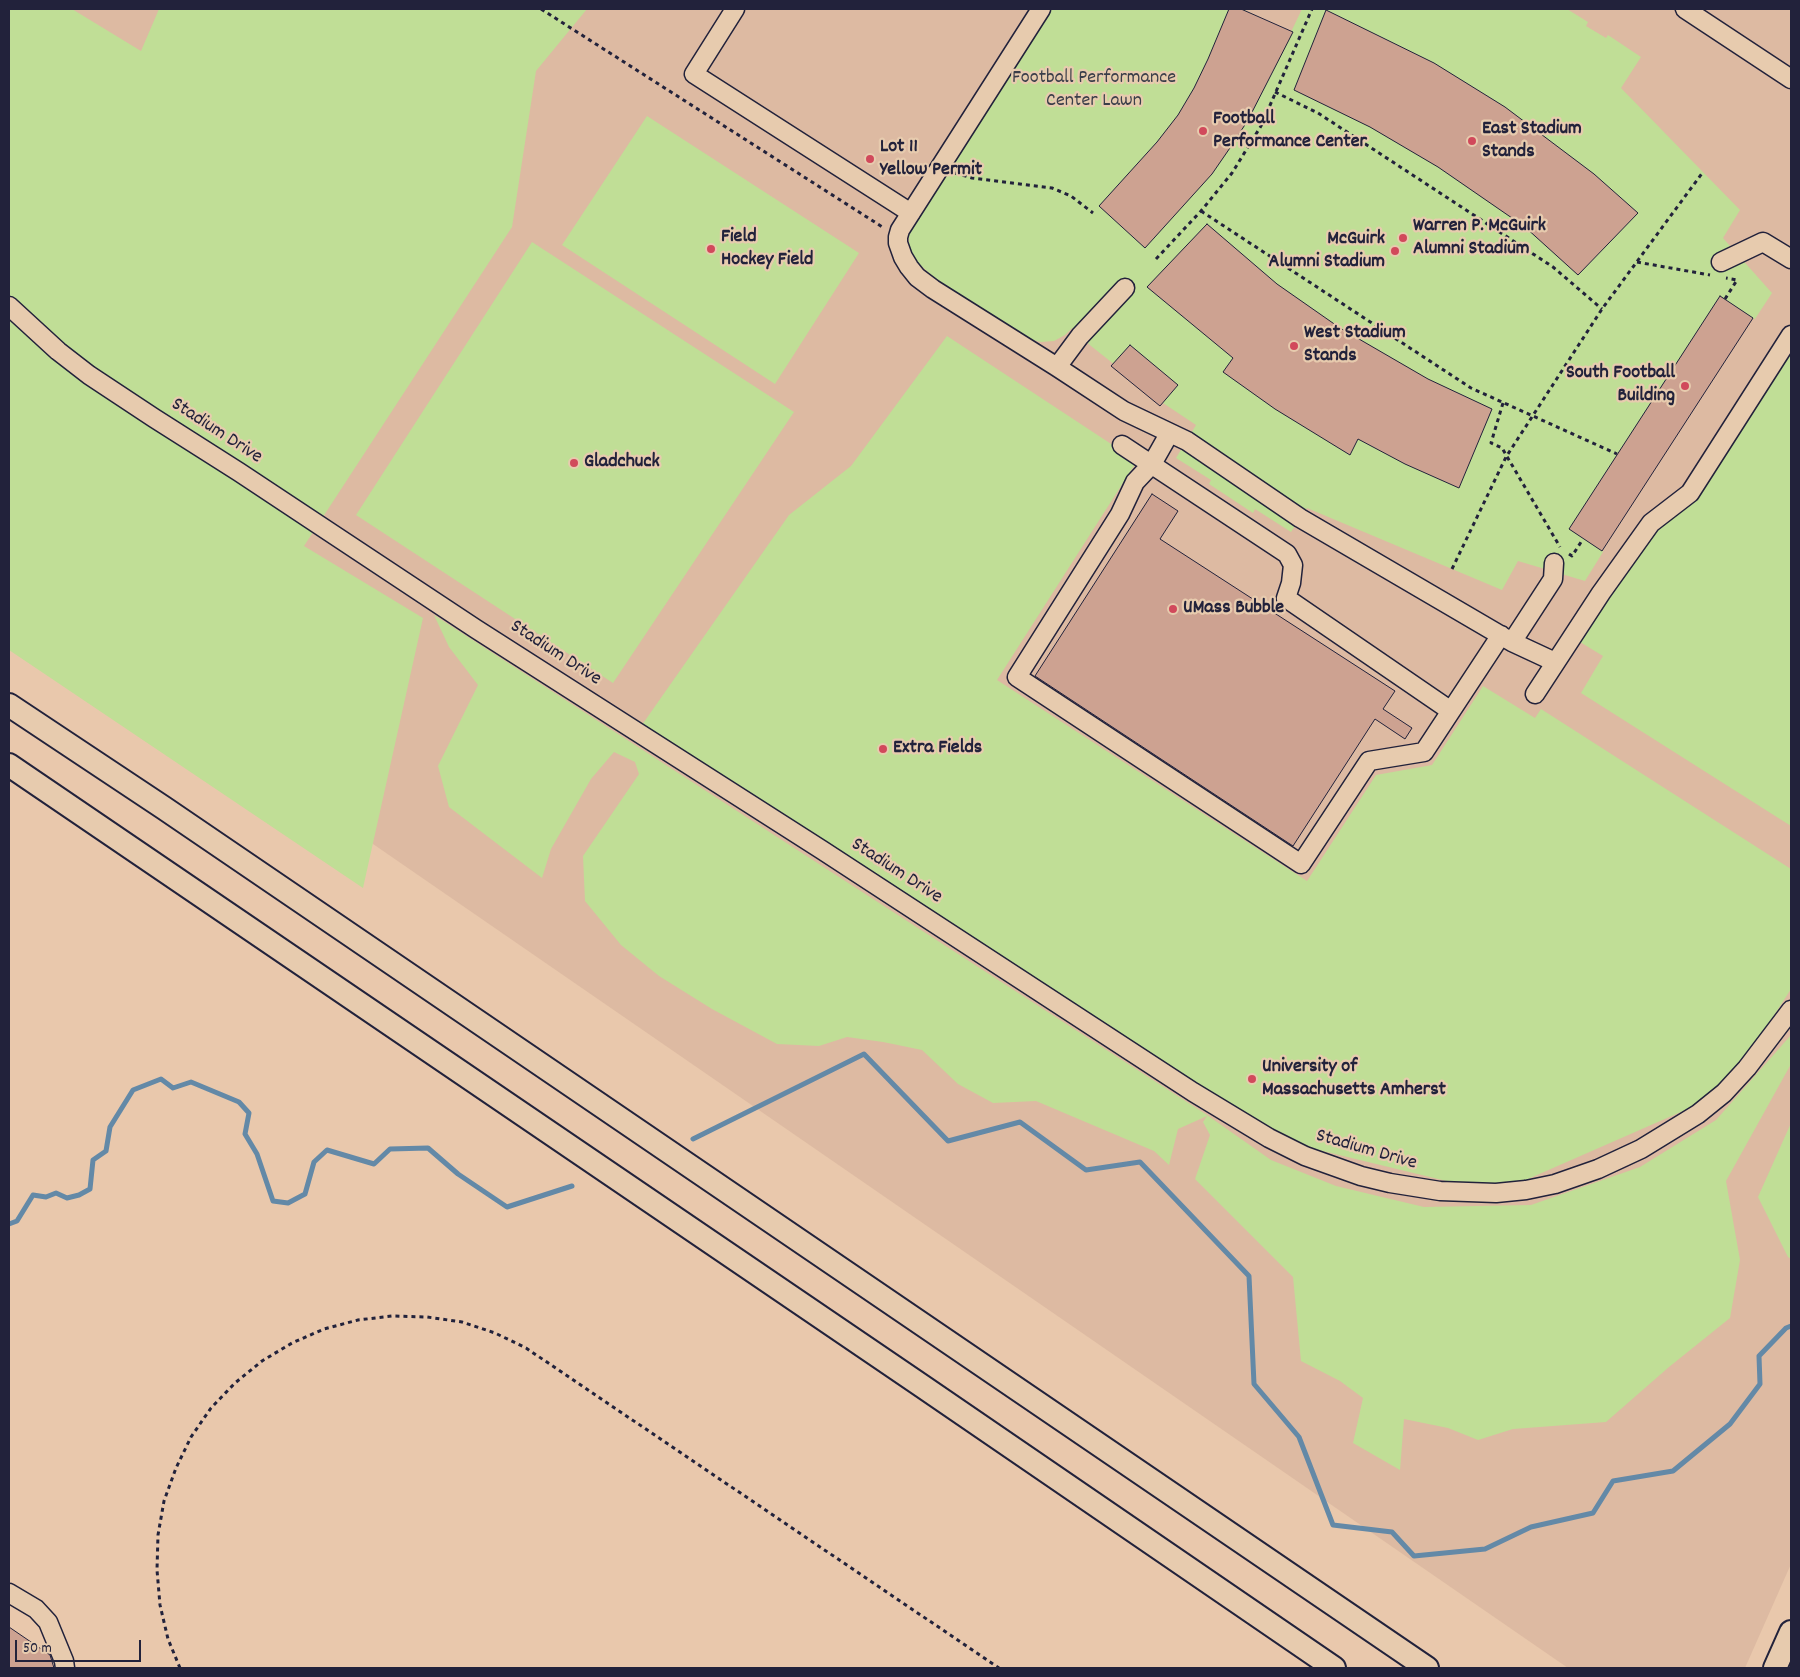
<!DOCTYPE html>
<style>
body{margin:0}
#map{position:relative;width:1800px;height:1677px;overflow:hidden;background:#e9c8ac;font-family:Dekko,sans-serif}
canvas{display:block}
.frame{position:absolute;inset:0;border:10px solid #22223b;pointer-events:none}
.scale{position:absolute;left:15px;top:1640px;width:126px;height:22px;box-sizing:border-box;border:2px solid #22223b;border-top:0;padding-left:6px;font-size:15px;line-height:18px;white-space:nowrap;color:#22223b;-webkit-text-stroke:4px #e7cbae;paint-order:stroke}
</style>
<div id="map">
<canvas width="1800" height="1677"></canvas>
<div class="frame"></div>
<div class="scale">50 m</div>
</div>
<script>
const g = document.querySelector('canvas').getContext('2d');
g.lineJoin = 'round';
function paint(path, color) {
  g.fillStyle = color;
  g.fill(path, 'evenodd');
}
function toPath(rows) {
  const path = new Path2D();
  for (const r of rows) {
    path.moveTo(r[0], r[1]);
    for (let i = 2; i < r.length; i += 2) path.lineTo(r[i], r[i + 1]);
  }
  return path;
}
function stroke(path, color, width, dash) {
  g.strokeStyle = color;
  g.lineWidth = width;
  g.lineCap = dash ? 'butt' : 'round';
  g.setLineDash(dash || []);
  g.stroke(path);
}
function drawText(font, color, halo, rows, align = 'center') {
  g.font = font + ' Dekko,sans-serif';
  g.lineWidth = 4.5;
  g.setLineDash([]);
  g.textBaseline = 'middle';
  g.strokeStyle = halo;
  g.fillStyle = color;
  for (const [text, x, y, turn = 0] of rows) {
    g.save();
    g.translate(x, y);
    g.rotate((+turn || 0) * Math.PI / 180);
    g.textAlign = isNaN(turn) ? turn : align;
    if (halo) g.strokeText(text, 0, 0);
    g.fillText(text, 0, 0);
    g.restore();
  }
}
paint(toPath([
 [9,9,1791,9,1791,1564,1745,1668,1568,1668,9,593]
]), '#ddbaa2');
paint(toPath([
 [9,9,72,9,141,51,159,9,587,9,536,71,512,227,304,546,423,618,363,888,9,650],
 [1050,9,1246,9,1246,11,1291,32,1302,9,1567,9,1588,22,1586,26,1606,38,1608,35,1641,57,1621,88,1740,210,1723,238,1772,293,1755,319,1752,318,1602,550,1603,552,1585,581,1518,561,1502,590,1307,508,1291,532,1255,509,1253,513,1209,484,1211,480,1176,458,1196,425,1163,403,1091,346,1072,328,1065,335,1054,341,1041,342,1029,339,939,282,916,261,909,245,909,229,913,219],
 [647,116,859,253,775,384,562,245],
 [532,242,794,412,613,683,356,515],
 [947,336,1137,461,997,680,1307,881,1376,775,1432,765,1483,686,1535,718,1541,709,1791,869,1791,989,1724,1093,1496,1193,1269,1138,637,732,789,515,851,466],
 [1791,348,1791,826,1581,693,1603,656,1580,642,1626,567,1654,533,1693,502],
 [434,615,1207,1115,1271,1160,1336,1186,1424,1207,1531,1205,1640,1167,1716,1120,1791,1035,1791,1064,1726,1181,1740,1260,1730,1318,1669,1367,1606,1422,1513,1429,1478,1440,1448,1428,1404,1419,1400,1470,1353,1443,1363,1398,1340,1381,1301,1361,1293,1277,1195,1179,1210,1135,1203,1122,1207,1116,1178,1129,1169,1165,1154,1151,1036,1101,993,1103,958,1084,922,1050,883,1042,847,1037,819,1046,777,1044,712,1009,659,976,621,945,585,901,583,856,639,774,635,762,614,752,591,779,551,849,542,878,449,807,438,766,478,685,449,647],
 [1791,1123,1791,1259,1788,1257,1758,1197]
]), '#c0de96');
stroke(toPath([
 [693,1139,864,1054,948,1141,1020,1122,1086,1170,1140,1162,1249,1276,1254,1384,1299,1437,1333,1525,1392,1532,1414,1556,1485,1549,1531,1527,1593,1513,1613,1481,1673,1471,1730,1424,1760,1384,1759,1356,1786,1328,1791,1326],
 [9,1224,17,1221,33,1195,46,1197,56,1193,67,1198,79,1195,90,1189,93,1160,106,1151,110,1127,133,1090,161,1079,173,1088,191,1082,239,1102,249,1113,245,1134,257,1154,273,1201,288,1203,305,1194,314,1162,327,1150,374,1164,390,1149,428,1148,458,1174,507,1207,572,1186]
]), '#6389a7', 5);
const building = toPath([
 [1229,9,1241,9,1293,32,1248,120,1232,145,1212,174,1145,248,1099,206,1157,142,1178,115,1194,88,1208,59,1229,9],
 [1326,10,1434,63,1505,107,1594,174,1638,213,1578,275,1525,227,1438,167,1370,127,1294,90,1326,10],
 [1207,224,1277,284,1340,328,1428,379,1492,409,1459,488,1405,464,1358,439,1350,455,1275,409,1223,372,1233,358,1147,287,1207,224],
 [1720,296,1753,318,1602,551,1569,529,1720,296],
 [1130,345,1178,385,1160,406,1111,366,1130,345],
 [1152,494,1178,511,1160,539,1395,691,1383,709,1412,728,1405,739,1375,719,1293,846,1035,676,1152,494],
 [9,1627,50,1655,54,1668,9,1668,9,1627]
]);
paint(building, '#cda291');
stroke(building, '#22223b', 1);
const minor = toPath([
 [735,9,694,74,911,213],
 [1041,9,900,230,898,237,898,243,903,257,909,267,917,277,933,289,1057,367,1124,411,1187,441,1300,518,1512,642,1555,662],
 [1685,9,1791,79],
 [1721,262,1763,242,1791,259],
 [9,306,58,351,89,375,154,418,239,472,476,629,822,850,1193,1092,1269,1138,1305,1156,1361,1176,1390,1183,1440,1191,1496,1193,1526,1190,1555,1184,1598,1169,1641,1149,1698,1114,1724,1093,1747,1068,1791,1010],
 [1057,367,1080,336,1125,288],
 [1169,434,1152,464,1135,482,1120,514,1017,677,1301,864,1369,761,1424,752,1501,635],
 [1122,445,1287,554,1293,565,1291,583,1286,598,1451,711],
 [1512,642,1553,579,1554,563],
 [1535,694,1601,593,1651,523,1690,493,1791,335],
 [9,1593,36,1609,48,1622,64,1661,65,1668]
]);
const major = toPath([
 [9,705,164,808,1427,1668],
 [9,765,922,1386,1334,1668],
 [1775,1668,1791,1632]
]);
stroke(minor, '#22223b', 21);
stroke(major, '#22223b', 26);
stroke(toPath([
 [541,9,884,228],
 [1275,92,1318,113,1553,267,1602,309],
 [955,173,972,178,1052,188,1071,196,1093,213],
 [1201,211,1471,388,1617,454],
 [1156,259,1201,211,1232,173,1261,126,1312,9],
 [1637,262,1710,275],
 [1725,299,1737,280,1726,278],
 [1503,403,1491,443,1502,448,1560,547],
 [1569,554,1572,556,1583,539],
 [1452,569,1506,457,1602,309,1703,172],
 [180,1668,168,1639,160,1605,157,1570,158,1535,164,1501,176,1468,191,1437,211,1408,235,1383,262,1361,292,1343,324,1329,358,1320,392,1316,427,1317,462,1322,495,1333,526,1348,999,1668]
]), '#22223b', 3, [4, 4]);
stroke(minor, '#e7cbae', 18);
stroke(major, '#e7cbae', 22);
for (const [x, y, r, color] of [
 [1203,131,5,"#d1495b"],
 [1472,141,5,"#d1495b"],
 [870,159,5,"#d1495b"],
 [1403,238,5,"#d1495b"],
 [711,249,5,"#d1495b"],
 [1395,251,5,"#d1495b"],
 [1294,346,5,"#d1495b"],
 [1685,386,5,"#d1495b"],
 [574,463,5,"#d1495b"],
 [1173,609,5,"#d1495b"],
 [883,749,5,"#d1495b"],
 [1252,1079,5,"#d1495b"]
]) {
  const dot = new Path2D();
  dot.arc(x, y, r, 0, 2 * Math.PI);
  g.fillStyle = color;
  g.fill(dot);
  stroke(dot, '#e7cbae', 2);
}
drawText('20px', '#3a3e49', '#e7cbae', [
 ["Football Performance",1094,79],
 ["Center Lawn",1094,102]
]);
drawText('bold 20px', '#22223b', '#e7cbae', [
 ["Football",1213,120],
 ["Performance Center",1213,143],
 ["East Stadium",1482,130],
 ["Stands",1482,153],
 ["Lot 11",880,148],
 ["Yellow Permit",880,171],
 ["Warren P. McGuirk",1413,227],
 ["Alumni Stadium",1413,250],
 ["Field",721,238],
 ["Hockey Field",721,261],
 ["McGuirk",1385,240,"right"],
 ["Alumni Stadium",1385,263,"right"],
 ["West Stadium",1304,334],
 ["Stands",1304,357],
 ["South Football",1675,374,"right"],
 ["Building",1675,397,"right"],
 ["Gladchuck",584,463],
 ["UMass Bubble",1183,609],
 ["Extra Fields",893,749],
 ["University of",1262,1068],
 ["Massachusetts Amherst",1262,1091]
], 'left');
drawText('20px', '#22223b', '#e7cbae', [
 ["Stadium Drive",216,432,33],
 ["Stadium Drive",555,654,33],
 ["Stadium Drive",896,872,33],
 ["Stadium Drive",1366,1151,16]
]);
</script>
